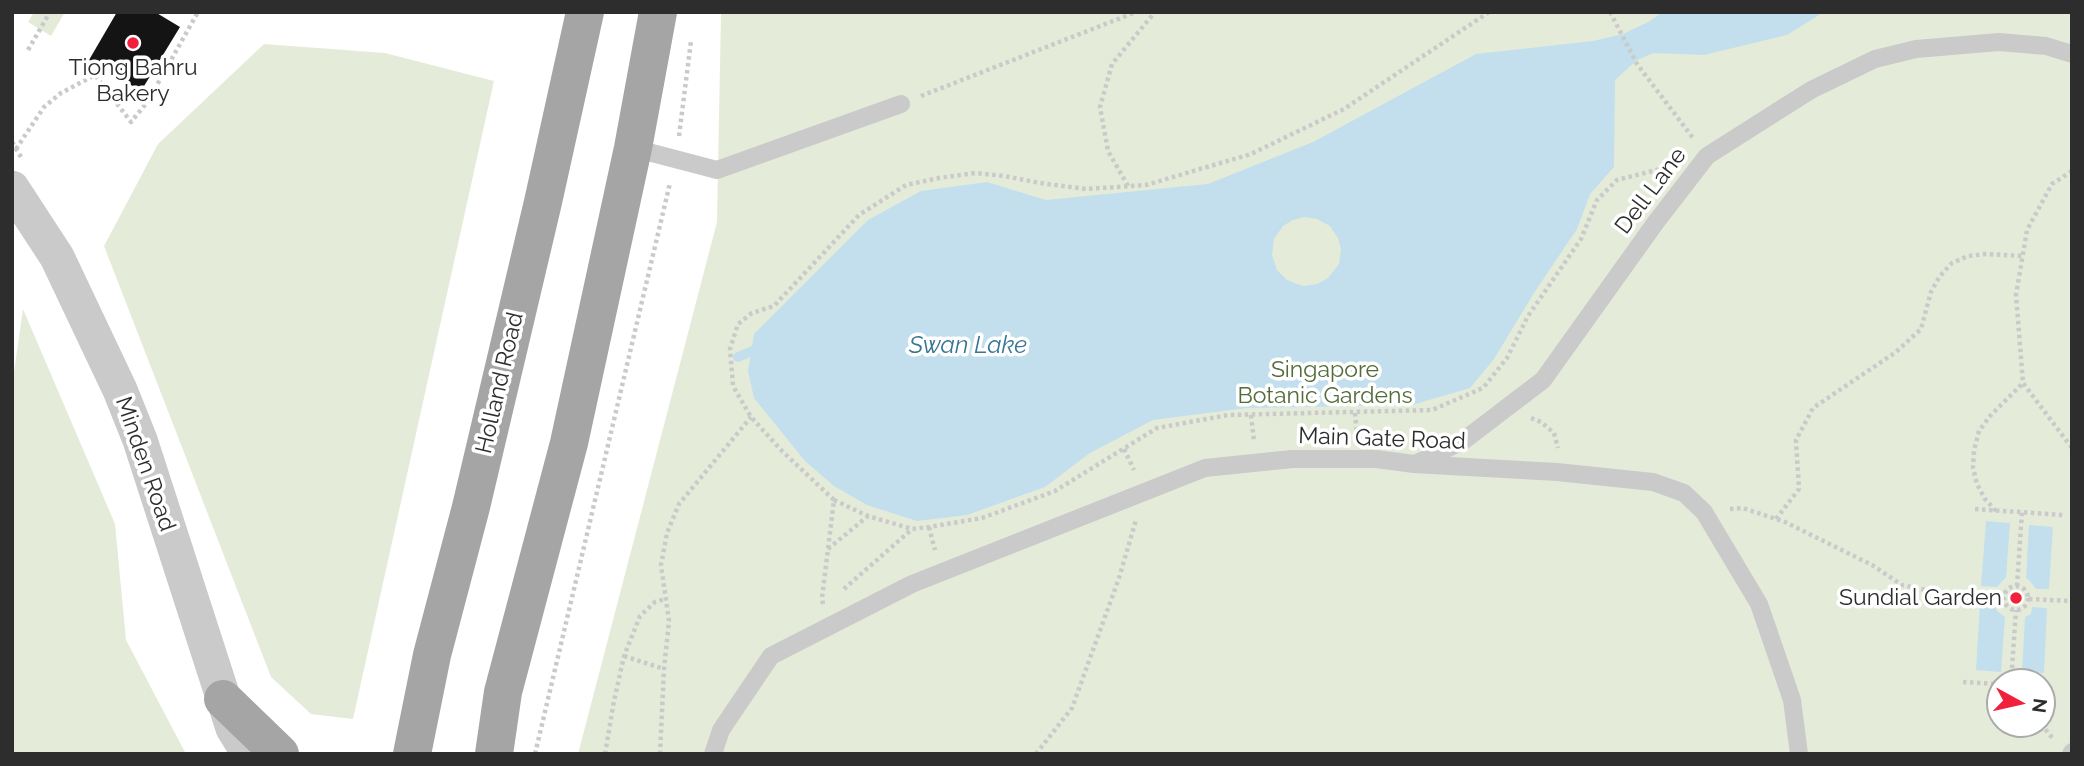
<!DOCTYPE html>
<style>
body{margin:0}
#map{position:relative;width:2084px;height:766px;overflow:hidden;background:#fff;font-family:Raleway,sans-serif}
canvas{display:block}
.frame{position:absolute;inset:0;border:14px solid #2d2d2d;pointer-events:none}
.north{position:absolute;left:1986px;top:668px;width:70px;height:70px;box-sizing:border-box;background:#fff;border:2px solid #ababab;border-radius:50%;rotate:98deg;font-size:19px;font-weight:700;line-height:28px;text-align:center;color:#2d2d2d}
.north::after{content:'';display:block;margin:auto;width:24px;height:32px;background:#f1213c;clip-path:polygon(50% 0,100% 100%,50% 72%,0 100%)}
</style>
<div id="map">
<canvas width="2084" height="766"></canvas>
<div class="frame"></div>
<div class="north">N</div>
</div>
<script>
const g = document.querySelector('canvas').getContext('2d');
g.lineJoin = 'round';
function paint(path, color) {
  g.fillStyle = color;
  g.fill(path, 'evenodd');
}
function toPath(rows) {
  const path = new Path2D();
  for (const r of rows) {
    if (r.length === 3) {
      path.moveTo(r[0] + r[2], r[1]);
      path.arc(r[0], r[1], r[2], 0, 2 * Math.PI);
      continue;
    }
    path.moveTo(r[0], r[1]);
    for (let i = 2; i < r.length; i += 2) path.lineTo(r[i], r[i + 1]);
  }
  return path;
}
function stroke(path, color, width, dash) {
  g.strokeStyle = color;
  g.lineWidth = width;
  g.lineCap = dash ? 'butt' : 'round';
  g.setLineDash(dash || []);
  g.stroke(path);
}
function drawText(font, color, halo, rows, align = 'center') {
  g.font = font + ' Raleway,sans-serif';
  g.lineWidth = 7;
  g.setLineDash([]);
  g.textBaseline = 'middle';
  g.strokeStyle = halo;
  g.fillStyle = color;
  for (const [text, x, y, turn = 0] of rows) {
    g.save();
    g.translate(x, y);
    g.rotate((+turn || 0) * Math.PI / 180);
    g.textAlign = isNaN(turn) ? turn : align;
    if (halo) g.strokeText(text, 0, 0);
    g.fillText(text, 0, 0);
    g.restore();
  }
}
paint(toPath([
 [34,12,65,12,51,36,28,22],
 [721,12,2072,12,2072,754,578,754,717,222],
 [2000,682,2042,682,2042,724,2000,724],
 [264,44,385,53,494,81,353,719,311,714,271,677,104,246,158,144],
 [23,309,115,524,126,640,186,754,12,754,12,386]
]), '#e4ecd9');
paint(toPath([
 [1662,12,1824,12,1787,35,1704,55,1654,53,1637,60,1615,80,1614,167,1590,194,1577,229,1534,293,1494,359,1470,388,1412,405,1247,408,1153,420,1090,453,1045,487,967,515,917,521,867,505,834,486,805,461,754,398,748,371,754,334,868,220,921,191,987,182,1046,200,1208,184,1313,142,1476,54,1593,41,1623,34,1650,21],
 [1304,217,1317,219,1330,226,1338,238,1341,249,1339,264,1328,278,1317,284,1303,286,1287,280,1277,270,1272,255,1274,239,1283,226,1293,220],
 [1986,521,2010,523,2006,577,1997,587,1981,586],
 [2029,525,2053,527,2049,589,2036,589,2030,581,2026,578],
 [1980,604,1995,606,1997,611,2005,617,2001,672,1976,670],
 [2032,607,2047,608,2044,673,2022,672,2025,617,2031,614]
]), '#c3dfed');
stroke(toPath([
 [738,357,762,347]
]), '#c3dfed', 10);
paint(toPath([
 [117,12,155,12,180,27,141,91,89,60]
]), '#141414');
stroke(toPath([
 [1610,12,1637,64,1693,138],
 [28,50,50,12],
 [921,96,1136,12],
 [679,136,691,41],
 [12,142,21,157],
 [16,149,44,107,61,93,95,75,131,122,148,101,198,12],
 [2072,171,2052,184,2027,230,2016,295,2023,383,2072,448],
 [1128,186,1108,151,1100,107,1112,64,1155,12],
 [1355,413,1357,436],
 [1251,415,1254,441],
 [1531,418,1541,422,1554,433,1558,448],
 [1124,449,1134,470],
 [834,500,868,516,912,529,929,527,982,518,1055,491,1157,428,1228,415,1432,410,1483,388,1507,358,1528,316,1581,239,1597,200,1617,180,1668,167],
 [1730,509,1743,508,1785,522,1872,565,1902,585,1950,595,2005,597],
 [1975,509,2063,515],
 [1996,511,1985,499,1977,484,1973,468,1974,450,1979,431,1990,416,2023,383],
 [1776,519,1799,489,1796,440,1813,408,1896,352,1921,329,1931,292,1940,276,1952,263,1968,256,1986,254,2022,256],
 [929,527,935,550],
 [828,549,868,516],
 [2017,586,2022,512],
 [2016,598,12],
 [844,589,911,530],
 [2029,599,2072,601],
 [823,604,822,598,834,500,782,451,751,417,733,386,730,349,738,324,752,313,774,306,859,215,906,185,939,178,975,173,1004,176,1040,183,1086,189,1146,185,1251,154,1344,109,1489,12],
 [624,656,664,669],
 [1963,682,2000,684],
 [2011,682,2016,610],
 [2042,687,2052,688],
 [2041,724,2054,740],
 [535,754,670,183],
 [605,754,614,701,624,656,640,616,655,602,665,599],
 [660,754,664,669,669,621,661,565,667,533,679,504,751,417],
 [1036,754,1072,708,1119,578,1136,520]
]), '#cacaca', 4.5, [3.5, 3.5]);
stroke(toPath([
 [633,148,717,170,901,104],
 [1417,463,1463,441,1543,380,1656,222,1707,156,1811,90,1875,59,1916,49,1999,42,2046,46,2072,54],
 [713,754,721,730,771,656,912,584,1205,468,1292,459,1376,459,1414,464,1557,472,1653,482,1684,493,1704,512,1759,604,1792,700,1799,754],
 [2071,754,2072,752]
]), '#cacaca', 18);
stroke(toPath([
 [12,188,57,257,120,390,140,440,233,728,249,754]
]), '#cacaca', 35);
stroke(toPath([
 [223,699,280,754],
 [412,754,432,655,471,507,543,202,585,12],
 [494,754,503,692,569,443,633,148,658,12]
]), '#a5a5a5', 38);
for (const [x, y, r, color] of [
 [133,43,7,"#f1213c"],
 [2016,598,7,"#f1213c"]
]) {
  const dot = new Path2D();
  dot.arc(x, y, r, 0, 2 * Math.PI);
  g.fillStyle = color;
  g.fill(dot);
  stroke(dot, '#fff', 2.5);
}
drawText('23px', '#2d2d2d', '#fff', [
 ["Tiong Bahru",133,68],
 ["Bakery",133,94],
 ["Sundial Garden",2002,598,"right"]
]);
drawText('23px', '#2d2d2d', '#fff', [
 ["Dell Lane",1651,191,-53],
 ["Holland Road",500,383,-77],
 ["Main Gate Road",1382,439,2],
 ["Minden Road",145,464,71]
]);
drawText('23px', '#526b37', '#fff', [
 ["Singapore",1325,370],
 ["Botanic Gardens",1325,396]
]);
drawText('italic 24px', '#367594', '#fff', [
 ["Swan Lake",968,346]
]);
</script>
